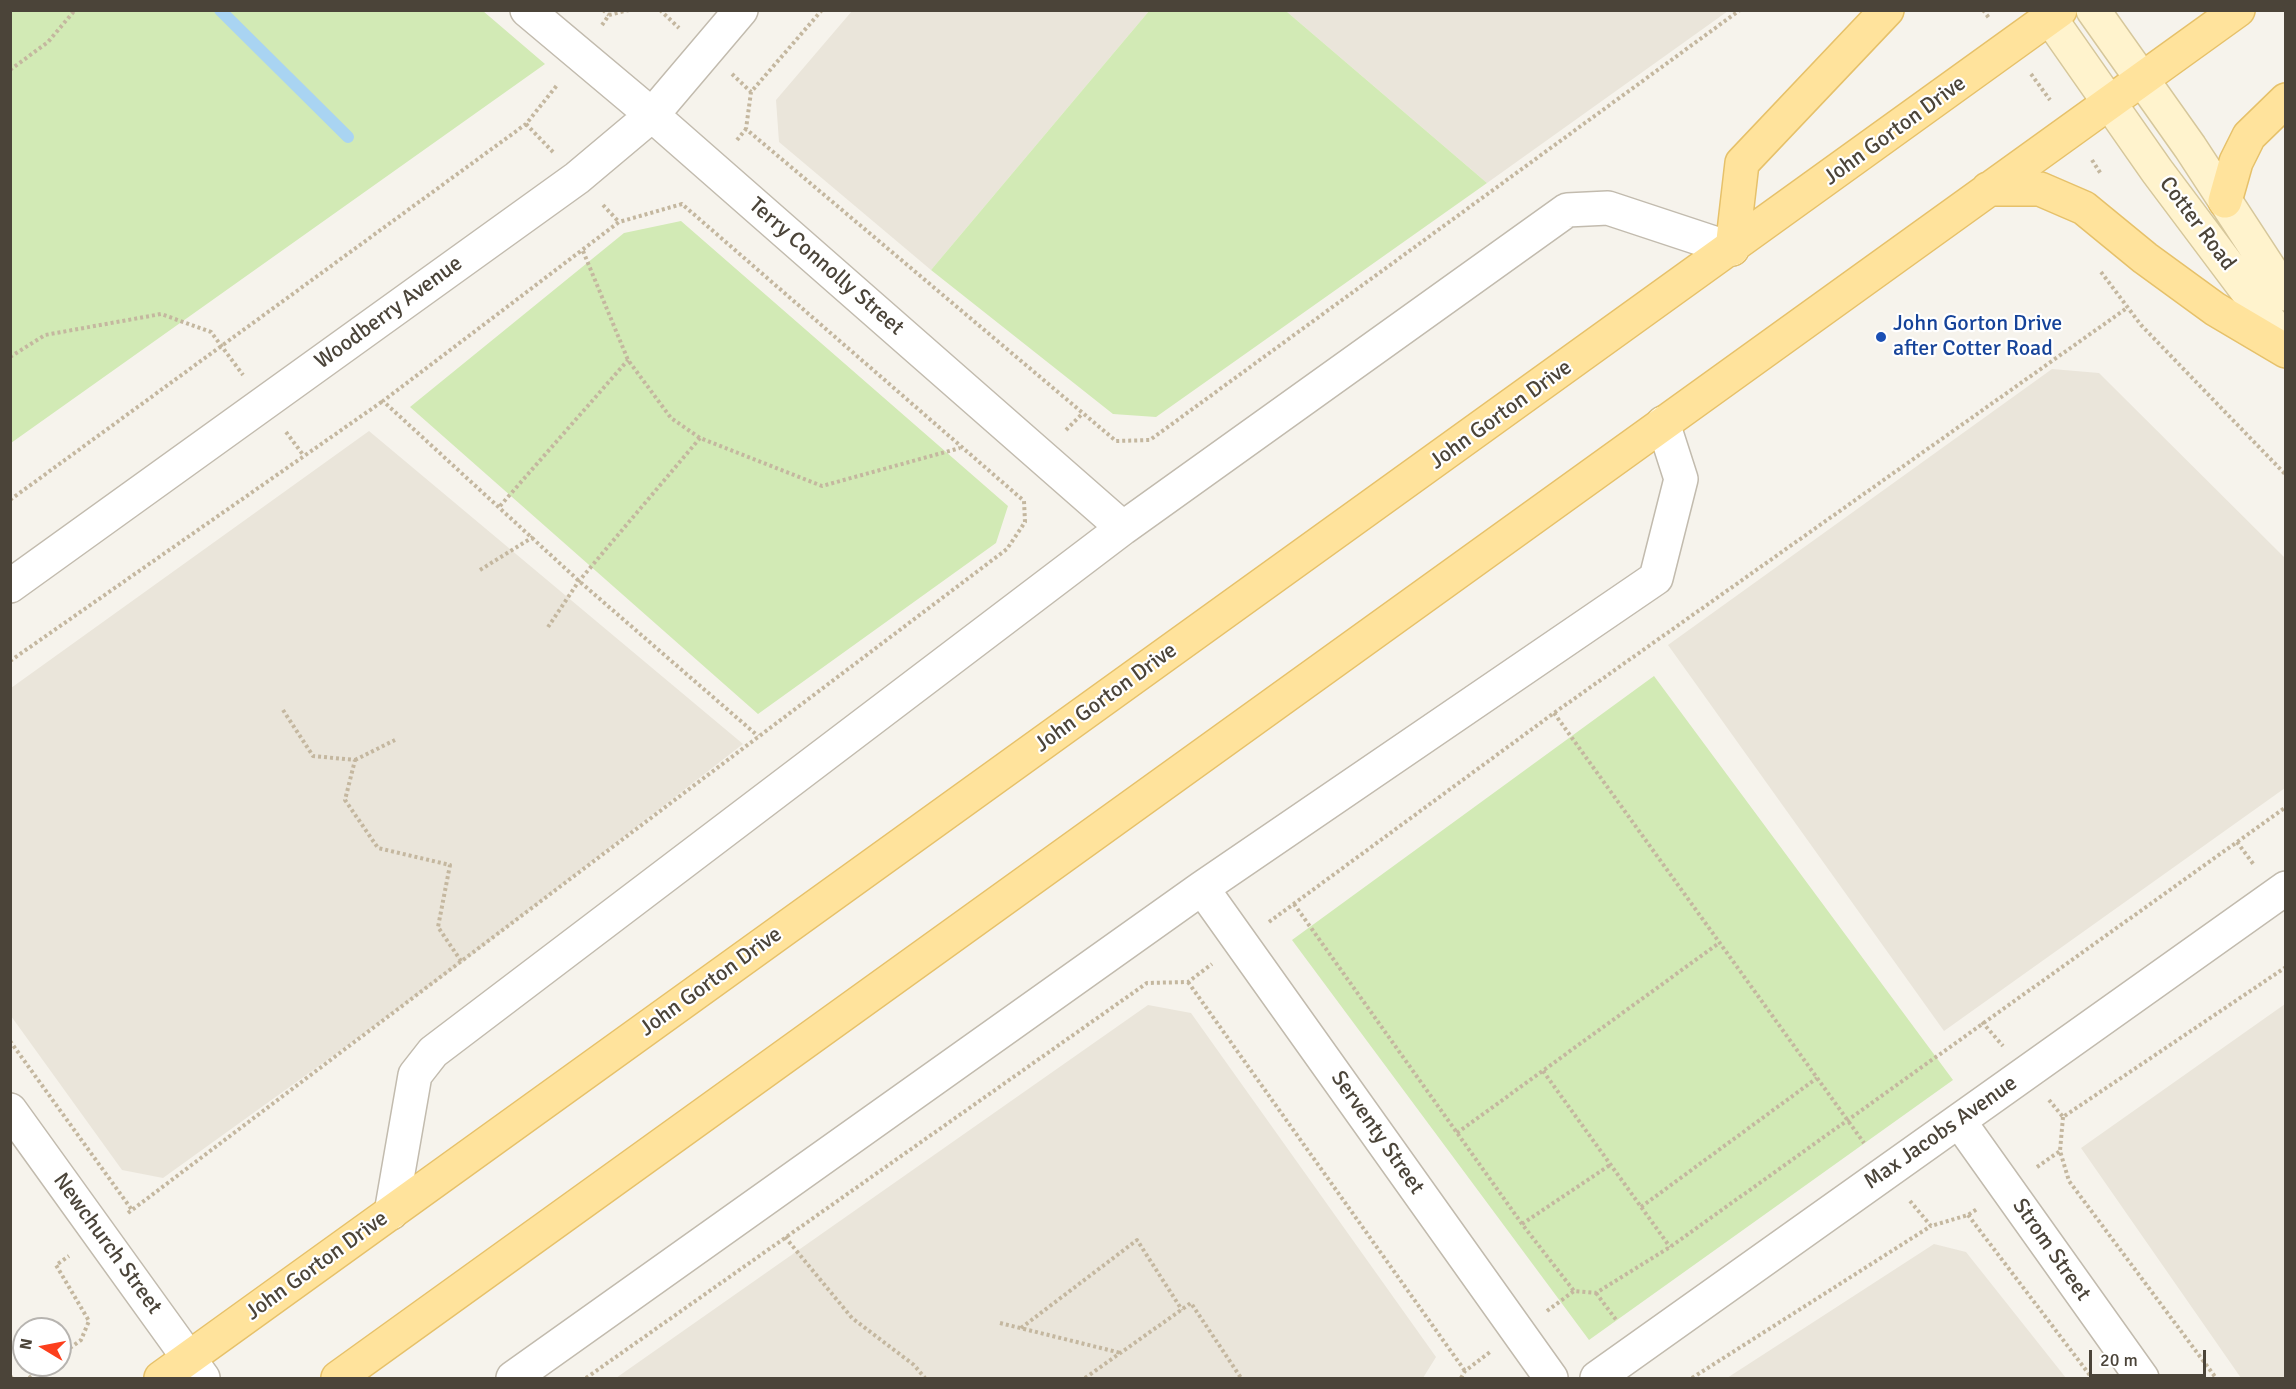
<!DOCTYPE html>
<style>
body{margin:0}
#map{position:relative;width:2296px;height:1389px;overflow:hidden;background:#f6f3ec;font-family:Signika,sans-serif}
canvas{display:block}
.frame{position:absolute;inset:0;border:12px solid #4b4439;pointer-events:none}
.north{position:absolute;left:12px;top:1317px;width:60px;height:60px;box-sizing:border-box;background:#fff;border:2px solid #b7b4b0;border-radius:50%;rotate:280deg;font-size:16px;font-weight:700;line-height:24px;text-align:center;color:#4b4439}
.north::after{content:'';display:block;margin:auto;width:21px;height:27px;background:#fc3f1d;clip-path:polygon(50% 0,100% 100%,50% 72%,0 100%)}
.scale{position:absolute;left:2089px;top:1350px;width:117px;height:27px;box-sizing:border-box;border:3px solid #4b4439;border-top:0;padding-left:8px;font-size:18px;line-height:21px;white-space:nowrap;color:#4b4439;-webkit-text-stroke:4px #fff;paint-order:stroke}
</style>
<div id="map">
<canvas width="2296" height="1389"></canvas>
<div class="frame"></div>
<div class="north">N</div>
<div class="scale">20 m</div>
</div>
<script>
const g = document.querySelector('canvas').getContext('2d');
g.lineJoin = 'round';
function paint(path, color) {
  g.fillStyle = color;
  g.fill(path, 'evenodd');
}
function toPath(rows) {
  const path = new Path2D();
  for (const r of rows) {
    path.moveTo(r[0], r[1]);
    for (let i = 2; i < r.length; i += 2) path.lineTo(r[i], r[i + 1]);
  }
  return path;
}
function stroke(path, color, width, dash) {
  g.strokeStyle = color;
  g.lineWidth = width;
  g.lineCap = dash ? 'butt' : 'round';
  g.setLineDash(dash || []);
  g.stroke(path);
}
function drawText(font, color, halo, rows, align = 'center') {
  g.font = font + ' Signika,sans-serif';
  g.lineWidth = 4.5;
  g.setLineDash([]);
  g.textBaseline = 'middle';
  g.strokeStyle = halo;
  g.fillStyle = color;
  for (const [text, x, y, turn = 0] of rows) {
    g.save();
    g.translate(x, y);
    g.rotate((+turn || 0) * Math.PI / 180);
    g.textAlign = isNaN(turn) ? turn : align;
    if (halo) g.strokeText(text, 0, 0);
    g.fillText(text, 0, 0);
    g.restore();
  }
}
paint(toPath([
 [852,11,1149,11,931,270,779,142,776,100],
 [1286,11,1728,11,1487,183],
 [2052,369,2099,373,2285,558,2285,788,1944,1031,1668,645],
 [369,431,743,744,455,968,163,1178,122,1170,11,1016,11,688],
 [2285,1004,2285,1378,2241,1378,2081,1148],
 [1148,1005,1191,1013,1436,1357,1423,1378,616,1378],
 [1934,1244,1966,1252,2066,1378,1727,1378]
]), '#eae5da');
paint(toPath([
 [11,10,483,11,545,64,11,443],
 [1149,11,1286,11,1487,183,1156,417,1113,414,931,270],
 [681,221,1008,506,996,543,758,714,410,407,624,233],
 [1654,676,1953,1080,1589,1340,1292,940]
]), '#d2eab5');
stroke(toPath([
 [220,10,348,137]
]), '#a9d4f2', 12);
const minor = toPath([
 [527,10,652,115,1123,528],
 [10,586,577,178,652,115,741,10],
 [1202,888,1551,1378],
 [10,1110,203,1378],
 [1959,1121,2142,1378],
 [391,1213,415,1075,433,1052,1123,528,1567,210,1608,208,1732,249],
 [513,1378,1202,888,1656,578,1681,479,1663,423],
 [1597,1378,2286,888]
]);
const secondary = toPath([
 [2093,10,2190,147,2286,294],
 [2050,18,2157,171,2286,343]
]);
const primary = toPath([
 [1988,189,2040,189,2084,208,2145,258,2215,309,2286,351],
 [2225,201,2236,162,2249,136,2286,100],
 [1732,249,1742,163,1887,10],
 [161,1378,2060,10],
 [338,1378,2238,10]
]);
stroke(minor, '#c2bbae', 36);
stroke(secondary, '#d6c79b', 36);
stroke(primary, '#e6c16a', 36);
stroke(toPath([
 [603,10,609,15],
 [660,10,679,28],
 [822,10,751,92,746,129,1116,441,1150,440,1740,10],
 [1983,10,1989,18],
 [602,25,609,15,629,10],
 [10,70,48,42,75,10],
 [732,74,751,92],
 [2031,74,2050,100],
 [526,124,553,152],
 [737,140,746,129],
 [2092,160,2101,174],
 [603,205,619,222],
 [583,251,628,360,671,418,700,438,822,486,960,448],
 [2101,272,2141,325,2286,475],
 [10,357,45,335,161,314,211,332,243,375],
 [1066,430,1083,413],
 [286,432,304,456],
 [10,500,526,124,558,84],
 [500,506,628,360],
 [480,570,533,537],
 [548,627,579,581,700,438],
 [10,661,383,401],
 [283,710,313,756,355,760,345,800,378,848,450,865,438,927,461,961],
 [1554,713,1864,1143],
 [355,760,395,740],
 [2237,842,2254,865],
 [1294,904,1522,1224,1574,1291],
 [1269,922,1554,713,2127,308],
 [1188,982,1465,1371],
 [1982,1022,2003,1046],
 [10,1041,132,1210],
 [1543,1071,1670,1247],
 [2049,1100,2063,1117,2286,967],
 [2063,1117,2060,1151,2069,1181,2216,1378],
 [1457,1133,1719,943],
 [2037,1167,2060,1151],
 [1910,1201,1931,1226,1968,1215,1977,1209],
 [1641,1207,1817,1078],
 [128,1213,1007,549,1025,522,1024,501,682,204,619,222,383,401,579,581,758,736],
 [1968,1215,2092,1378],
 [1522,1224,1610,1165],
 [785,1237,852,1318,914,1365,925,1378],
 [1596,1293,1617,1321],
 [1547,1311,1574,1291,1596,1293,1670,1247,2286,807],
 [1000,1323,1121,1353],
 [1021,1328,1137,1240,1182,1310],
 [60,1355,81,1340,89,1321,56,1265,69,1256],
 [10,1376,12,1378],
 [29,1378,46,1365],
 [586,1378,1147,983,1188,982,1212,964],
 [1085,1378,1191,1303,1241,1378],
 [1461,1378,1465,1371,1490,1352],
 [1692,1378,1931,1226]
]), '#c4b79f', 4, [3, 3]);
stroke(minor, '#fff', 33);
stroke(secondary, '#fff3cd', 33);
stroke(primary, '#ffe39c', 33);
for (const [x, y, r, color] of [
 [1881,337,6,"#1a4fb4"]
]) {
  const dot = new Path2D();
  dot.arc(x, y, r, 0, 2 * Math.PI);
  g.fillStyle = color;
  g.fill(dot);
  stroke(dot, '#fff', 2);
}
drawText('22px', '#4b4439', '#fff', [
 ["John Gorton Drive",1895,131,-36],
 ["Cotter Road",2197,224,53],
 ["Terry Connolly Street",826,267,41],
 ["Woodberry Avenue",389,313,-36],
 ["John Gorton Drive",1501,415,-36],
 ["John Gorton Drive",1106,698,-36],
 ["John Gorton Drive",711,982,-36],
 ["Serventy Street",1377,1133,55],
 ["Max Jacobs Avenue",1941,1133,-35],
 ["Newchurch Street",107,1244,54],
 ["Strom Street",2051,1250,55],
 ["John Gorton Drive",317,1266,-36]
]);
drawText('22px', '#164399', '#fff', [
 ["John Gorton Drive",1893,324],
 ["after Cotter Road",1893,349]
], 'left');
</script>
